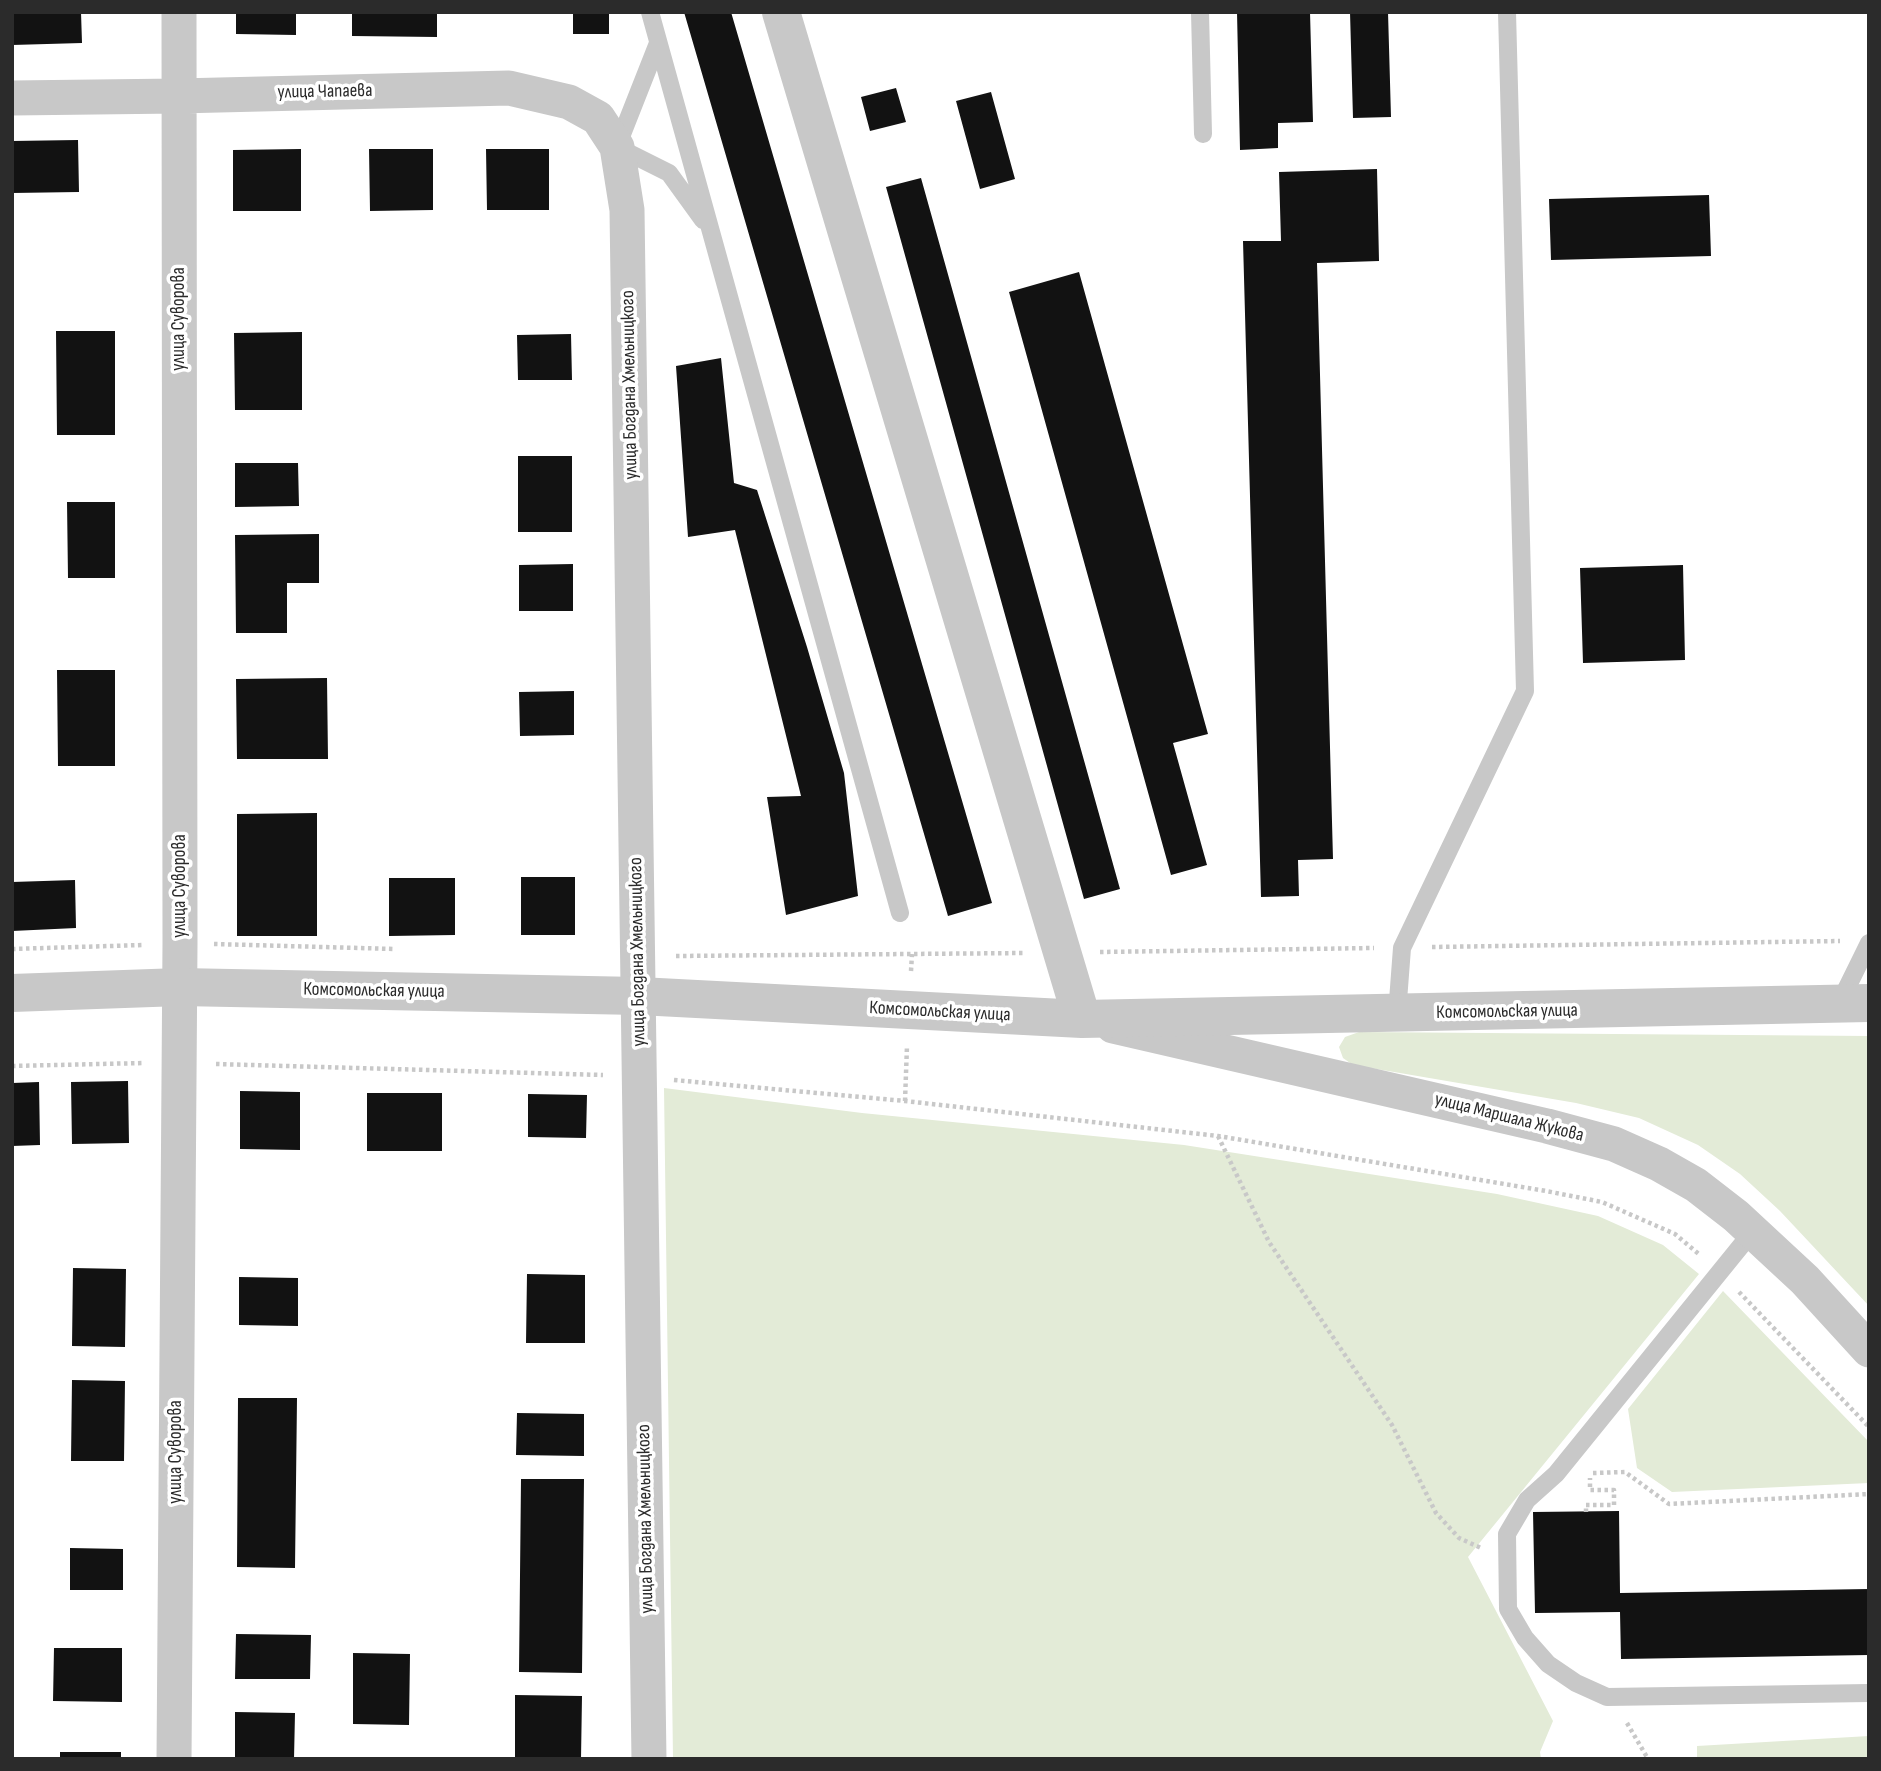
<!DOCTYPE html>
<meta charset="utf-8">
<style>
body{margin:0}
#map{position:relative;width:1881px;height:1771px;overflow:hidden;background:#fff;font-family:"Sofia Sans Condensed",sans-serif}
canvas{display:block}
.frame{position:absolute;inset:0;border:14px solid #2b2b2b;pointer-events:none}
</style>
<div id="map">
<canvas width="1881" height="1771"></canvas>
<div class="frame"></div>
</div>
<script>
const g = document.querySelector('canvas').getContext('2d');
g.lineJoin = 'round';
function paint(path, color) {
  g.fillStyle = color;
  g.fill(path, 'evenodd');
}
function toPath(rows) {
  const path = new Path2D();
  for (const r of rows) {
    path.moveTo(r[0], r[1]);
    for (let i = 2; i < r.length; i += 2) path.lineTo(r[i], r[i + 1]);
  }
  return path;
}
function stroke(path, color, width, dash) {
  g.strokeStyle = color;
  g.lineWidth = width;
  g.lineCap = dash ? 'butt' : 'round';
  g.setLineDash(dash || []);
  g.stroke(path);
}
function drawText(font, color, halo, rows, align = 'center') {
  g.font = font + ' "Sofia Sans Condensed",sans-serif';
  g.lineWidth = 7;
  g.setLineDash([]);
  g.textBaseline = 'middle';
  g.strokeStyle = halo;
  g.fillStyle = color;
  for (const [text, x, y, turn = 0] of rows) {
    g.save();
    g.translate(x, y);
    g.rotate((+turn || 0) * Math.PI / 180);
    g.textAlign = isNaN(turn) ? turn : align;
    if (halo) g.strokeText(text, 0, 0);
    g.fillText(text, 0, 0);
    g.restore();
  }
}
paint(toPath([
 [1359,1032,1869,1036,1869,1306,1780,1211,1740,1174,1698,1145,1639,1118,1576,1103,1353,1065,1343,1058,1339,1047,1345,1037],
 [664,1088,862,1113,1184,1145,1497,1194,1598,1216,1663,1245,1699,1274,1468,1557,1553,1721,1540,1752,1541,1759,673,1759],
 [1723,1291,1869,1442,1869,1483,1672,1492,1637,1468,1628,1409],
 [1869,1736,1869,1759,1697,1759,1697,1746]
]), '#e3ebd7');
paint(toPath([
 [12,12,81,12,82,43,12,45],
 [236,12,296,12,296,35,236,34],
 [352,12,437,12,437,37,352,36],
 [573,12,609,12,609,34,573,34],
 [684,12,731,12,992,903,948,916],
 [1237,12,1310,12,1313,122,1278,123,1278,148,1240,150],
 [1350,12,1388,12,1391,117,1353,118],
 [896,88,906,122,870,131,861,97],
 [991,92,1015,179,980,189,956,101],
 [78,140,79,192,12,193,12,141],
 [301,149,301,211,233,211,233,150],
 [369,149,433,149,433,210,370,211],
 [486,149,549,149,549,210,487,210],
 [1377,169,1379,261,1317,263,1333,859,1298,860,1299,896,1261,897,1243,241,1281,241,1279,172],
 [921,178,1120,889,1084,899,886,187],
 [1709,195,1711,256,1551,260,1549,199],
 [1079,272,1208,734,1173,743,1207,865,1171,875,1009,292],
 [56,331,115,331,115,435,57,435],
 [302,332,302,410,235,410,234,333],
 [571,334,572,380,518,380,517,335],
 [721,358,734,483,757,490,807,647,844,773,858,896,786,915,767,797,801,796,735,530,688,537,676,366],
 [518,456,572,456,572,532,518,532],
 [235,463,298,463,299,506,235,507],
 [67,502,115,502,115,578,68,578],
 [319,534,319,583,287,583,287,633,236,633,235,535],
 [573,564,573,611,519,611,519,565],
 [1683,565,1685,660,1583,663,1580,568],
 [57,670,115,670,115,766,58,766],
 [327,678,328,759,237,759,236,679],
 [574,691,574,735,520,736,519,692],
 [317,813,317,936,237,936,237,814],
 [521,877,575,877,575,935,521,935],
 [389,878,455,878,455,935,389,936],
 [75,880,76,928,12,931,12,882],
 [128,1081,129,1143,72,1144,71,1082],
 [39,1082,40,1145,12,1146,12,1083],
 [240,1091,300,1092,300,1150,240,1149],
 [367,1093,442,1093,442,1151,367,1151],
 [528,1094,587,1095,586,1138,528,1137],
 [73,1268,126,1269,125,1347,72,1346],
 [527,1274,585,1275,585,1343,526,1343],
 [239,1277,298,1278,298,1326,239,1325],
 [72,1380,125,1381,124,1461,71,1461],
 [238,1398,297,1398,295,1568,237,1567],
 [517,1413,584,1414,584,1456,516,1455],
 [521,1479,584,1479,582,1673,519,1672],
 [1619,1511,1620,1593,1869,1589,1869,1655,1621,1659,1620,1612,1535,1613,1533,1512],
 [70,1548,123,1549,123,1590,70,1590],
 [236,1634,311,1635,310,1679,235,1679],
 [54,1648,122,1648,122,1702,53,1701],
 [353,1653,410,1654,409,1725,353,1724],
 [515,1695,582,1696,581,1759,515,1759],
 [235,1712,295,1713,294,1759,235,1759],
 [60,1752,121,1752,121,1759,60,1759]
]), '#121212');
stroke(toPath([
 [214,944,395,949],
 [1432,947,1840,941],
 [12,949,143,945],
 [1100,952,1374,948],
 [676,956,1024,953],
 [911,971,912,954],
 [216,1064,603,1075],
 [12,1066,144,1063],
 [674,1080,905,1101,1218,1136,1546,1191,1602,1202,1675,1234,1700,1255],
 [905,1101,907,1046],
 [1218,1136,1269,1242,1392,1425,1436,1513,1459,1538,1481,1548],
 [1739,1292,1869,1427],
 [1593,1473,1625,1472,1669,1504,1869,1494],
 [1586,1512,1586,1505,1614,1505,1614,1490,1590,1490,1590,1478],
 [1627,1723,1648,1759]
]), '#c8c8c8', 4.5, [3.5, 3.5]);
stroke(toPath([
 [650,12,900,913],
 [1200,12,1203,134],
 [658,43,617,147,669,173,703,220],
 [1839,1004,1869,943],
 [1397,1014,1402,948,1525,691,1507,12],
 [1753,1231,1556,1474,1527,1500,1507,1534,1508,1609,1525,1638,1548,1664,1576,1683,1607,1697,1869,1693]
]), '#c8c8c8', 18);
stroke(toPath([
 [12,98,178,96,509,88,569,102,598,118,617,147,627,210,649,1759],
 [1113,1026,1547,1126,1614,1144,1659,1164,1696,1185,1736,1216,1805,1280,1869,1350],
 [174,1759,180,943,179,12]
]), '#c8c8c8', 35);
stroke(toPath([
 [781,12,1082,1019],
 [12,993,180,987,639,996,1082,1019,1869,1003]
]), '#c8c8c8', 38);
drawText('19px', '#2b2b2b', '#fff', [
 ["улица Чапаева",325,92,-1],
 ["улица Суворова",179,319,-90],
 ["улица Богдана Хмельницкого",630,385,-91],
 ["улица Суворова",180,886,-90],
 ["улица Богдана Хмельницкого",638,952,-91],
 ["Комсомольская улица",374,991,1],
 ["Комсомольская улица",940,1012,3],
 ["Комсомольская улица",1507,1012,-1],
 ["улица Маршала Жукова",1509,1118,14],
 ["улица Суворова",176,1452,-90],
 ["улица Богдана Хмельницкого",646,1519,-91]
]);
</script>
